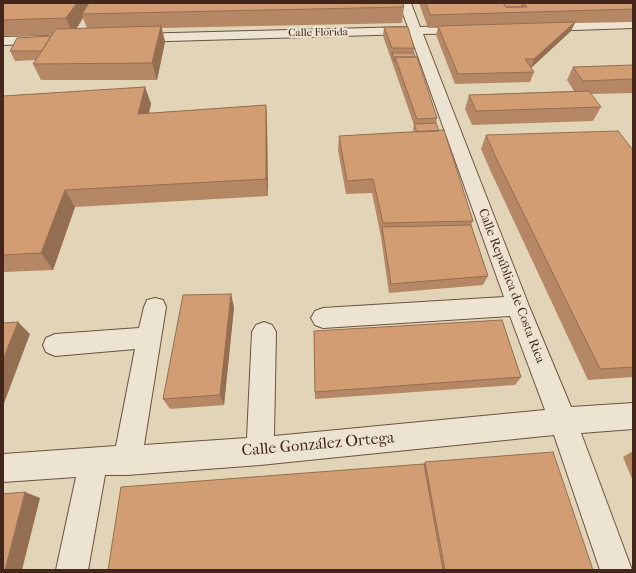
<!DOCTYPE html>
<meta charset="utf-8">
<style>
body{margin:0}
#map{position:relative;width:636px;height:573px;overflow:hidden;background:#e2d4b6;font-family:"IM FELL French Canon",serif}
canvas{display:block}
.frame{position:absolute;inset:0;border:4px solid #44271a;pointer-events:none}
</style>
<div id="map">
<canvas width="636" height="573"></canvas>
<div class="frame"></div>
</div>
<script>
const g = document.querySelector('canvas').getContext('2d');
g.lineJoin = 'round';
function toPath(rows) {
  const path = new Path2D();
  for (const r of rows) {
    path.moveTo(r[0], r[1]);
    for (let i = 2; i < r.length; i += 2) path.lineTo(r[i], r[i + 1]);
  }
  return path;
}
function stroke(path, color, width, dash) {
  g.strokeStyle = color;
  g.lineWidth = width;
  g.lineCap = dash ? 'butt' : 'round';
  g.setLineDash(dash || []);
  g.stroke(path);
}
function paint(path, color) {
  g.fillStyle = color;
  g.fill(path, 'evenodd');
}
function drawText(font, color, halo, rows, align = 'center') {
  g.font = font + ' "IM FELL French Canon",serif';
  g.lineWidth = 4;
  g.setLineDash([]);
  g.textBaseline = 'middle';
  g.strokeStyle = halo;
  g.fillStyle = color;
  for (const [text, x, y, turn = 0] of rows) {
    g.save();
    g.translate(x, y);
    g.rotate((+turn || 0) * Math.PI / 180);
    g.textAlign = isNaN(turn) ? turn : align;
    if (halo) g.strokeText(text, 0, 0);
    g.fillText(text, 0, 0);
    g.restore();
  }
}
const minor = toPath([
 [399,3,411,3,420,27,468,25,472,26,474,29,472,32,468,33,423,34,529,306,571,407,633,403,633,429,581,433,632,570,600,570,554,435,260,465,127,475,105,475,88,570,56,570,76,477,3,482,3,454,116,446,135,349,55,356,46,352,43,345,46,338,55,334,139,328,144,307,147,300,155,298,163,300,166,307,144,445,247,438,252,332,256,325,264,322,272,325,276,332,274,436,545,410,510,316,323,328,315,325,311,318,315,311,323,308,504,297,410,34,134,42,129,41,128,38,129,35,134,34,408,27,399,3],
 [633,20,633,28,544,31,540,30,538,27,540,24,544,23,633,20],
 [46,36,51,37,52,40,51,43,3,45,3,37,46,36]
]);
stroke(minor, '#6c5241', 2);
paint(minor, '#ece3d0');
paint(toPath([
 [3,3,404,7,402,23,162,28,165,42,157,80,41,80,33,64,35,60,15,61,10,51,51,36,53,35,3,36],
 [83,18,87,28,76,29],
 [419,3,633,3,633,22,575,23,571,31,531,68,534,72,530,82,455,84,436,35,438,28,428,28],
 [384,27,414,48,414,53,437,118,436,123,439,131,473,221,471,225,488,276,483,285,389,293,381,237,372,193,346,194,338,150,339,136,414,132,413,129,414,125,383,36],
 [633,65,633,93,591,94,601,107,593,121,472,125,465,109,469,95,574,91,567,80,573,67],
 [145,87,151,104,149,113,266,105,267,122,268,196,75,207,53,270,3,272,3,96],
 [486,135,633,150,633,377,588,380,491,172,481,149],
 [234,307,224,405,170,409,163,399],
 [314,331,521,377,515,385,315,399],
 [633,451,633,481,623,457],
 [425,462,593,570,108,570,424,464]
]), '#b58764');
paint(toPath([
 [77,3,92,3,82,14,83,18,73,34,66,18],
 [575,22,571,31,531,68,534,59],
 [161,26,165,42,157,80,152,63],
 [145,87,151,104,144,131,138,114],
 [266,105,267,122,268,196,266,179],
 [65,190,75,207,53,270,41,253],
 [231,294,234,307,224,405,220,395],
 [18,322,30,334,3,406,3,359],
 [25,492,40,498,22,570,5,570]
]), '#946e51');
const building = toPath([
 [3,3,77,3,66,18,3,20,3,3],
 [89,3,403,3,404,7,82,14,89,3],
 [426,3,503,3,506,7,527,7,524,3,633,3,633,9,430,15,426,3],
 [503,3,521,3,523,7,506,7,503,3],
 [575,22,534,59,525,59,534,72,458,74,438,26,575,22],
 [161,26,152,63,33,64,56,29,161,26],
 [384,27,408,27,414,48,392,48,384,27],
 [51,36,42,51,10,51,17,38,51,36],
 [392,53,414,53,415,57,395,57,395,62,392,53],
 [395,57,417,57,437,118,417,119,395,57],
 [633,65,633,79,583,81,573,67,633,65],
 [145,87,138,114,266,105,266,179,65,190,41,253,3,255,3,96,145,87],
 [589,91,601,107,476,111,469,95,589,91],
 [436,123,439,131,417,132,414,124,436,123],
 [444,130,473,221,383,223,373,179,347,181,339,136,444,130],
 [618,131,633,150,633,367,600,369,496,158,486,135,618,131],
 [471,225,488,276,391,284,382,227,471,225],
 [231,294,220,395,163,399,183,295,231,294],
 [502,320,521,377,315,392,314,331,502,320],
 [18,322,3,359,3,323,18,322],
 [553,452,593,570,445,570,425,462,553,452],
 [424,464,443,570,108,570,121,487,424,464],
 [25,492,5,570,3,570,3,494,25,492]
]);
paint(building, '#d39d74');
stroke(building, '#946e51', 1);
drawText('11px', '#44271a', '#ece3d0', [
 ["Calle Florida",318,33,-1]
]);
drawText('13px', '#44271a', '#ece3d0', [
 ["Calle República de Costa Rica",511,286,69]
]);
drawText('16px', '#44271a', '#ece3d0', [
 ["Calle González Ortega",318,445,-5]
]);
</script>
